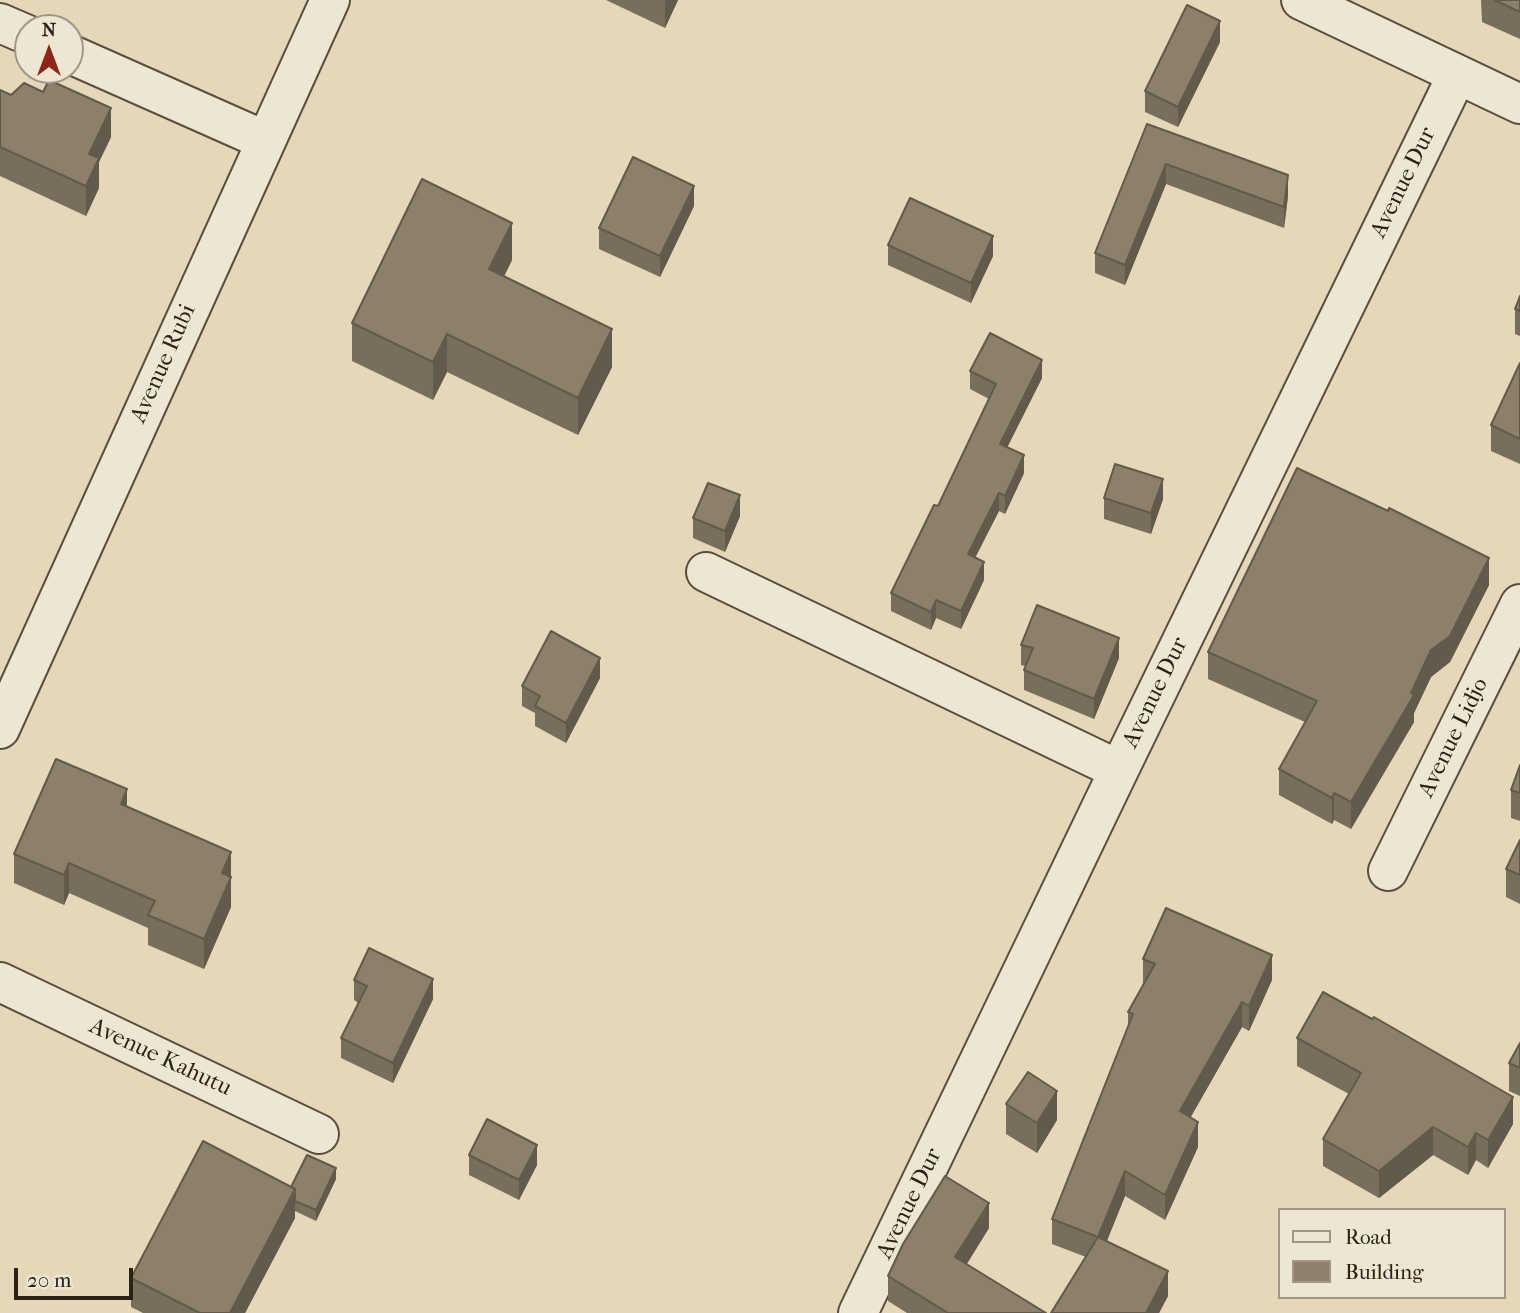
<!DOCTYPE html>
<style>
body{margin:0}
#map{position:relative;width:1520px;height:1313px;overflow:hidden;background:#e4d8b9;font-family:"IM FELL French Canon",serif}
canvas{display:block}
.legend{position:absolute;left:1278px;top:1208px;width:228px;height:91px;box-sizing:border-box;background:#ede6d2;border:2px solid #a09787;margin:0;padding:9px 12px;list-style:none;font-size:21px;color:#2c2116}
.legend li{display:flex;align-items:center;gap:14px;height:35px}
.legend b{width:35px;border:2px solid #a09787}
.north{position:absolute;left:14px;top:14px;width:70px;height:70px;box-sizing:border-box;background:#ede6d2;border:2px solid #a09787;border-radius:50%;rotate:0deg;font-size:19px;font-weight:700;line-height:28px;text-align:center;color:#2c2116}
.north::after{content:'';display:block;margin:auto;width:24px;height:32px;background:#8f2418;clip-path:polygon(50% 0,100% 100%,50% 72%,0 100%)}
.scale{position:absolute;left:14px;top:1268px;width:119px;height:32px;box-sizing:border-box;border:4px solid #2c2116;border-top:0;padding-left:9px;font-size:21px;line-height:24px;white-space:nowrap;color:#2c2116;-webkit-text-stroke:5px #ede6d2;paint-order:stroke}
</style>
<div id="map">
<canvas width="1520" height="1313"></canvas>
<ul class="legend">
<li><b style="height:9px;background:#ede6d2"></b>Road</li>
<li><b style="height:19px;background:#8c806b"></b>Building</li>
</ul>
<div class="north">N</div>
<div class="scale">20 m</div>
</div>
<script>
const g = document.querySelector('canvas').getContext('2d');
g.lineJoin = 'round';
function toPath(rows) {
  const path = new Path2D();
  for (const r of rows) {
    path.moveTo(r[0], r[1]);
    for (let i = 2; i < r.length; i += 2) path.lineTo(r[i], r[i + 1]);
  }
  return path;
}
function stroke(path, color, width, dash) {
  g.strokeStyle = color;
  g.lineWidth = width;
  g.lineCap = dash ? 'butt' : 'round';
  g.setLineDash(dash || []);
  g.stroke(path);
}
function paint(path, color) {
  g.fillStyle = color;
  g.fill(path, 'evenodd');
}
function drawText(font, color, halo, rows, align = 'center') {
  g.font = font + ' "IM FELL French Canon",serif';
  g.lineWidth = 5;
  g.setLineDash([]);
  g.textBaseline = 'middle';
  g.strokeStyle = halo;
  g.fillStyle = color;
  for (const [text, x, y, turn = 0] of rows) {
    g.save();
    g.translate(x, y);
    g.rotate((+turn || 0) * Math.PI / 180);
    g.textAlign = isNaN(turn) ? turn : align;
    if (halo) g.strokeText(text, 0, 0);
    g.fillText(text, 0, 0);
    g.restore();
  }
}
const street = toPath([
 [1301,0,1520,104],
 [0,23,28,35],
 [70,54,264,140],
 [706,572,1119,770],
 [0,729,330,0],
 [1388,871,1520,604],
 [0,982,319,1134],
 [858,1313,1119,770,1457,75]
]);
stroke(street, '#5a4f3f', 42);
stroke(street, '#ede6d2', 38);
paint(toPath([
 [606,0,678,0,665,28],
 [1481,0,1520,0,1520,39,1482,22],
 [1220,42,1178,127,1145,112,1145,91],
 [0,90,111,137,99,162,99,188,86,216,0,176],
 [1147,124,1288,196,1284,228,1166,184,1125,285,1095,273,1095,253],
 [694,206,660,277,599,249,599,228],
 [888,245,993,256,971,303,888,265],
 [512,260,504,276,612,367,578,435,447,372,433,400,352,361,352,323],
 [1520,296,1520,336,1515,334,1515,309],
 [1520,363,1520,464,1491,451,1491,425],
 [970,371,1042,378,1007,447,1024,473,1005,514,999,511,975,557,984,580,961,629,936,618,931,630,891,611,891,593,938,506,989,399,970,389],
 [1104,498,1163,499,1151,534,1104,519],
 [740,516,725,552,693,538,693,518],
 [1489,585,1450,662,1431,677,1414,713,1414,722,1351,829,1334,820,1332,824,1279,795,1279,769,1305,722,1208,679,1208,652],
 [1021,645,1119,658,1094,719,1024,690,1024,670,1025,666,1021,665],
 [600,678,566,743,535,726,535,713,522,706,522,686],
 [1520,765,1520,821,1511,818,1511,790],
 [127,807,231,907,204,969,148,945,148,928,69,893,64,905,14,883,14,854],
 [1520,840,1520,904,1506,897,1506,869],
 [1143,959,1272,980,1249,1031,1242,1027,1190,1118,1198,1147,1165,1220,1125,1196,1107,1241,1168,1296,1159,1313,1051,1313,1086,1257,1052,1244,1052,1219,1128,1027,1128,1012,1143,984],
 [354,980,433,999,393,1083,341,1058,341,1038,358,1003,354,1000],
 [1297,1038,1513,1124,1488,1168,1476,1160,1468,1175,1433,1155,1379,1198,1323,1166,1323,1139,1349,1094,1297,1066],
 [1520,1043,1520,1096,1509,1091,1509,1063],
 [1006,1104,1057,1120,1037,1153,1006,1134],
 [469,1155,537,1165,519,1200,469,1175],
 [336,1179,316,1221,295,1211,295,1218,245,1313,143,1313,131,1307,131,1278,291,1187],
 [989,1228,967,1264,1046,1313,907,1313,888,1301,888,1276]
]), '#786e5c');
paint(toPath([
 [665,0,678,0,665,28],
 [1220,21,1220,42,1178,127,1178,107],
 [111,108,111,137,99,162,99,188,86,216,86,186,89,154],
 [1166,164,1166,184,1125,285,1125,265],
 [1288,175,1288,196,1284,228,1284,207],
 [694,186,694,206,660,277,660,256],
 [512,223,512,260,489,307,489,269],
 [993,236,993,256,971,303,971,283],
 [612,329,612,367,578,435,578,398],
 [447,334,447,372,433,400,433,362],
 [1042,360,1042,378,1000,462,1000,444],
 [1024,455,1024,473,1005,514,1005,496],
 [1163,479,1163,499,1151,534,1151,513],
 [999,493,999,511,968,572,968,554],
 [740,495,740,516,725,552,725,531],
 [1489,558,1489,585,1450,662,1431,677,1414,713,1414,722,1351,829,1351,802,1431,650],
 [984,562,984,580,961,629,961,611],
 [936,600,936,618,931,630,931,612],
 [1119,638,1119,658,1094,719,1094,699],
 [600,658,600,678,566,743,566,723],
 [127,789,127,819,121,804],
 [1334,793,1334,820,1332,824,1332,798],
 [231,852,231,907,204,969,204,939,222,873],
 [69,863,69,893,64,905,64,875],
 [1272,955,1272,980,1249,1031,1249,1006],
 [433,979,433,999,393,1083,393,1063],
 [1242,1002,1242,1027,1180,1136,1180,1111],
 [1057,1091,1057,1120,1037,1153,1037,1123],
 [1513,1097,1513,1124,1488,1168,1488,1140],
 [1198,1122,1198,1147,1165,1220,1165,1195],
 [1433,1127,1433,1155,1379,1198,1379,1171],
 [1476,1133,1476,1160,1468,1175,1468,1147],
 [537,1145,537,1165,519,1200,519,1180],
 [336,1168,336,1179,316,1221,316,1210],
 [1125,1171,1125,1196,1098,1262,1098,1237],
 [295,1189,295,1218,245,1313,230,1313],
 [989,1203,989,1228,955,1282,955,1257],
 [1168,1271,1168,1296,1159,1313,1146,1313]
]), '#625a4b');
const building = toPath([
 [1495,0,1520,0,1520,12,1495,0],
 [1187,5,1220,21,1178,107,1145,91,1187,5],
 [49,80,111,108,89,154,99,158,86,186,0,147,0,90,11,95,24,83,43,92,49,80],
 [1147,124,1288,175,1284,207,1166,164,1125,265,1095,253,1147,124],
 [633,157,694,186,660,256,599,228,633,157],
 [422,179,512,223,489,269,612,329,578,398,447,334,433,362,352,323,422,179],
 [910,198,993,236,971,283,888,245,910,198],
 [1520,296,1520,311,1515,309,1520,296],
 [990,333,1042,360,1000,444,1024,455,1005,496,999,493,968,554,984,562,961,611,936,600,931,612,891,593,934,505,938,506,996,384,970,371,990,333],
 [1520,363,1520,439,1491,425,1520,363],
 [1115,464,1163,479,1151,513,1104,498,1115,464],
 [1297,468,1388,511,1389,508,1489,558,1450,636,1431,650,1411,693,1414,695,1351,802,1334,793,1332,798,1279,769,1317,701,1208,652,1297,468],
 [708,483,740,495,725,531,693,518,708,483],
 [1037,605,1119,638,1094,699,1024,670,1033,648,1021,645,1037,605],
 [551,631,600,658,566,723,535,706,540,696,522,686,551,631],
 [56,759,127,789,121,804,231,852,222,873,231,877,204,939,148,915,155,901,69,863,64,875,14,854,56,759],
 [1520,765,1520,793,1511,790,1520,765],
 [1520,840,1520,875,1506,869,1520,840],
 [1166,908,1272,955,1249,1006,1242,1002,1180,1111,1198,1122,1165,1195,1125,1171,1098,1237,1052,1219,1133,1014,1128,1012,1155,964,1143,959,1166,908],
 [369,948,433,979,393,1063,341,1038,367,986,354,980,369,948],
 [1323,992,1372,1019,1374,1017,1513,1097,1488,1140,1476,1133,1468,1147,1433,1127,1379,1171,1323,1139,1361,1073,1297,1038,1323,992],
 [1520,1043,1520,1068,1509,1063,1520,1043],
 [1028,1072,1057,1091,1037,1123,1006,1104,1028,1072],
 [487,1119,537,1145,519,1180,469,1155,487,1119],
 [203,1141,295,1189,230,1313,200,1313,131,1278,203,1141],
 [307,1155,336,1168,316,1210,295,1201,295,1189,291,1187,307,1155],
 [945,1176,989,1203,955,1257,1046,1313,948,1313,888,1276,903,1244,945,1176],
 [1098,1237,1168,1271,1146,1313,1051,1313,1098,1237]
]);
paint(building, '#8c806b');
stroke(building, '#625a4b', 2);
drawText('23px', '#2c2116', '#ede6d2', [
 ["Avenue Dur",1404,183,-64],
 ["Avenue Rubi",164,364,-66],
 ["Avenue Dur",1156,693,-64],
 ["Avenue Lidjo",1454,738,-64],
 ["Avenue Kahutu",160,1058,25],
 ["Avenue Dur",910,1204,-64]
]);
</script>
